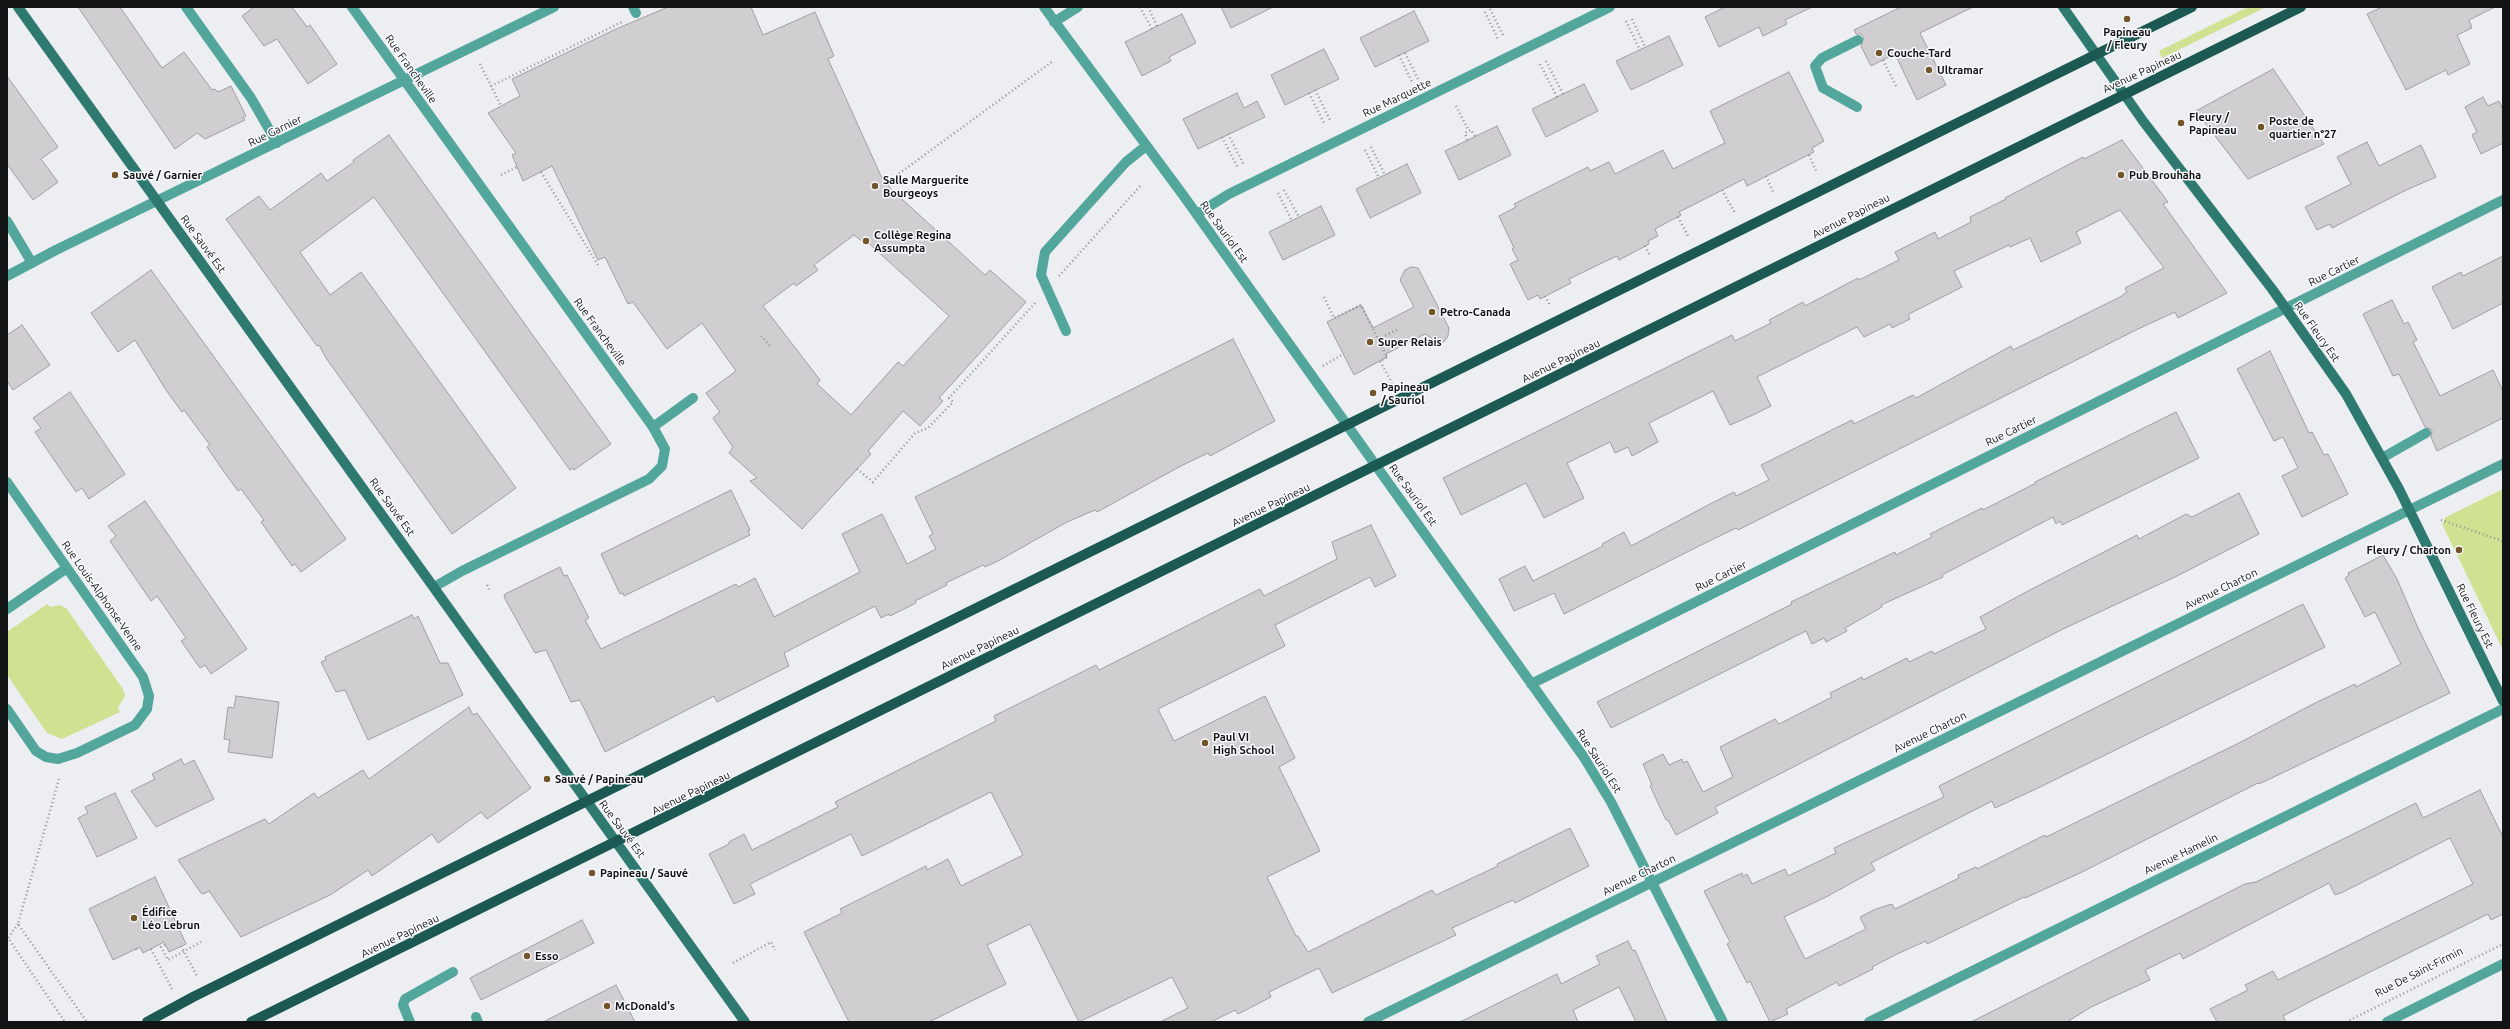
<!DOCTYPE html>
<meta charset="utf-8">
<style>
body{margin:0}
#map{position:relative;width:2510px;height:1029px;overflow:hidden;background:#eceef2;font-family:Ubuntu,sans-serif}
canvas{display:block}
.frame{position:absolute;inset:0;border:8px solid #121314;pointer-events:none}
</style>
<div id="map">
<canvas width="2510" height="1029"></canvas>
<div class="frame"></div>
</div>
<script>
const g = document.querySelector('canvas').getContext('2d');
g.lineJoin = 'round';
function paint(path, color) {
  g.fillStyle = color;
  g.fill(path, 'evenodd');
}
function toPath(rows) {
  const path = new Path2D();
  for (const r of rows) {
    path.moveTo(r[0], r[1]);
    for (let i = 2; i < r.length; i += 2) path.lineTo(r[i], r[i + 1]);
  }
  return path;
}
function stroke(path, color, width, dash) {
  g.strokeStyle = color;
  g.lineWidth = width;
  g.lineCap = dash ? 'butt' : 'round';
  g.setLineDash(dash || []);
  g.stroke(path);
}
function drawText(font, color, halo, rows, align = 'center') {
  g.font = font + ' Ubuntu,sans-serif';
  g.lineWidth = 3;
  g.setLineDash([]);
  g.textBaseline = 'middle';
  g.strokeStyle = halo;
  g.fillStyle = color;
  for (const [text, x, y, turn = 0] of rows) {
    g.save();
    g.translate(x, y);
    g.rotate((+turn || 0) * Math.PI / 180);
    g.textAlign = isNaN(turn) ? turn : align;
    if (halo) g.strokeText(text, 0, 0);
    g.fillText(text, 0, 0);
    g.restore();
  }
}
paint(toPath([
 [2248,7,2264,8,2162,58,2159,51],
 [2503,489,2503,650,2442,524,2446,517],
 [47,604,50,607,60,605,67,609,123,689,125,696,118,708,120,712,62,739,47,733,7,675,7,632]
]), '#cee292');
const building = toPath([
 [78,7,120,7,162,68,184,52,212,90,215,89,218,92,231,86,246,116,243,118,245,120,205,139,197,133,175,149,78,7],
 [254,7,292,7,307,27,310,25,337,64,308,84,277,39,264,46,242,16,254,7],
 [668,7,751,7,763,35,815,12,834,56,828,59,881,176,892,190,985,275,990,270,1026,302,939,398,943,401,920,426,903,411,868,451,871,454,802,529,750,481,757,478,729,453,733,447,713,418,720,412,706,393,736,371,702,323,667,349,633,302,628,304,605,257,598,260,552,166,523,181,512,155,516,153,488,113,520,96,512,79,616,29,668,7],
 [854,235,863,242,865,240,949,316,903,366,898,362,851,415,817,384,820,380,763,306,794,283,796,286,818,270,814,265,854,235],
 [1221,7,1273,7,1231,28,1221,7],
 [1725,7,1812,7,1785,20,1787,24,1763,36,1759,27,1719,47,1705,17,1725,7],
 [1901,7,1973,7,1920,33,1946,85,1917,100,1895,54,1871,66,1861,46,1864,37,1861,34,1856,34,1854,30,1901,7],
 [2382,7,2495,7,2469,20,2472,28,2457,35,2470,64,2448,75,2446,70,2406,90,2367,14,2382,7],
 [1414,11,1429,41,1375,67,1360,38,1414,11],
 [1182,14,1196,43,1169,57,1171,61,1142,76,1125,42,1182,14],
 [1669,36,1683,65,1631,90,1616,61,1669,36],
 [1324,49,1339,79,1285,105,1271,75,1324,49],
 [2273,69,2324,144,2248,179,2196,111,2273,69],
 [1789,72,1824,141,1812,148,1814,152,1747,186,1744,179,1691,206,1679,212,1681,215,1655,229,1658,236,1648,241,1649,244,1619,260,1617,256,1604,262,1569,279,1571,283,1540,299,1538,295,1528,300,1510,264,1518,260,1512,249,1514,248,1499,216,1516,207,1514,204,1588,167,1590,171,1609,162,1615,174,1663,150,1673,169,1725,143,1710,111,1789,72],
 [7,76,58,147,41,159,58,182,33,200,7,164,7,76],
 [1584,84,1598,111,1546,137,1532,109,1584,84],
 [1237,93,1244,108,1257,101,1265,117,1198,149,1183,119,1237,93],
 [2483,97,2488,106,2499,101,2503,110,2503,143,2481,154,2472,135,2477,132,2465,107,2483,97],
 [1497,126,1511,155,1459,180,1445,151,1497,126],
 [389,135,611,444,574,470,573,468,570,470,374,197,300,252,330,295,361,272,516,488,452,534,326,358,319,345,317,346,226,219,259,196,270,210,321,173,327,181,354,162,353,160,389,135],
 [2122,140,2168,202,2163,204,2227,293,2178,318,2175,312,2136,330,1738,530,1736,528,1699,546,1564,614,1554,593,1514,611,1499,579,1525,566,1533,581,1603,546,1602,544,1624,532,1631,546,1710,504,1734,492,1736,496,1769,480,1761,465,1852,420,1854,424,1913,395,1916,398,2011,346,2013,350,2120,297,2127,292,2125,288,2164,268,2120,210,2076,232,2081,243,2041,262,2030,238,2010,247,2009,245,1954,271,1962,287,1911,313,1908,315,1910,319,1892,328,1890,324,1864,337,1857,327,1757,377,1771,406,1753,415,1730,425,1713,391,1649,423,1658,442,1632,456,1628,447,1615,453,1610,442,1567,463,1584,498,1544,518,1526,483,1461,515,1443,478,1732,335,1735,341,1771,323,1769,320,1803,302,1805,306,1858,278,1859,280,1899,260,1895,252,1935,232,1938,239,1971,222,1970,217,2006,199,2005,198,2083,157,2084,159,2122,140],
 [2367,142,2379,166,2421,145,2436,177,2402,192,2332,228,2330,224,2317,230,2305,207,2351,184,2337,157,2367,142],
 [1407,164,1421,193,1370,218,1356,189,1407,164],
 [1321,206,1335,235,1283,260,1269,232,1321,206],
 [2503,256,2503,303,2453,329,2432,287,2461,272,2463,276,2503,256],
 [1411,267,1418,268,1449,328,1448,336,1444,342,1437,342,1425,334,1386,354,1387,357,1354,375,1327,322,1361,305,1373,328,1414,307,1400,280,1405,270,1411,267],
 [151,270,346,539,301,572,295,564,292,566,261,522,264,520,241,489,238,491,222,469,207,447,210,445,184,410,182,412,166,390,135,340,118,352,91,313,151,270],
 [2392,300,2404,324,2408,322,2417,340,2413,342,2440,396,2493,370,2503,391,2503,418,2437,451,2431,437,2432,430,2425,427,2399,374,2393,376,2363,314,2392,300],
 [22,325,50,365,13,390,7,381,7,335,22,325],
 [1233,339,1275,421,1210,456,1208,453,1179,467,1097,512,1095,510,1067,522,998,561,985,567,983,565,946,583,947,585,915,601,916,603,890,616,889,614,881,618,875,606,784,653,789,666,717,702,714,696,605,752,580,700,571,702,546,650,535,653,504,597,505,594,560,567,564,576,567,575,589,618,585,620,601,649,736,584,738,587,755,578,774,617,860,572,842,534,882,514,907,564,936,549,929,536,933,534,915,497,1233,339],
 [2270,351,2309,433,2312,432,2324,455,2328,454,2348,494,2302,517,2282,476,2298,468,2283,437,2274,441,2237,369,2270,351],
 [70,392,125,474,89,499,82,488,76,492,35,432,41,428,33,418,70,392],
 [2176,412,2199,458,2062,525,2060,521,2056,524,2053,517,1942,575,1943,577,1881,605,1882,607,1845,628,1847,631,1826,642,1824,638,1812,644,1806,631,1611,728,1597,702,1792,604,1791,602,1895,552,1896,555,1932,537,1930,534,1982,508,1983,510,2036,483,2035,482,2176,412],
 [731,490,750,530,748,531,750,535,624,596,623,593,620,594,601,554,731,490],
 [2239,493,2259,534,2177,576,2063,629,1715,807,1718,813,1676,835,1668,820,1666,820,1650,786,1652,785,1643,764,1663,754,1669,765,1682,759,1683,763,1687,761,1703,792,1733,777,1720,747,1775,719,1779,724,1832,697,1830,693,1862,677,1863,680,1907,658,1909,662,1932,651,1934,654,1986,629,1980,617,2026,592,2137,535,2139,539,2186,514,2192,517,2239,493],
 [145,501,247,649,211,674,205,665,200,668,181,641,186,638,157,596,151,601,110,541,116,536,108,526,145,501],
 [1371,525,1396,576,1375,587,1370,577,1275,625,1285,646,1158,709,1174,741,1265,696,1295,758,1279,767,1320,851,1267,877,1296,936,1298,936,1308,952,1432,890,1436,895,1498,866,1497,864,1570,828,1589,866,1515,903,1513,900,1452,928,1456,935,1332,993,1319,968,1269,992,1271,997,1238,1014,1235,1010,1211,1022,1160,1022,1188,1008,1172,977,1079,1022,1030,924,987,945,1006,984,929,1022,849,1022,804,932,842,913,840,909,926,866,927,870,948,859,961,886,1023,855,991,792,862,856,851,834,750,884,755,894,734,904,709,854,729,844,729,842,744,834,752,850,838,807,835,802,996,721,994,716,1096,665,1099,670,1260,589,1264,596,1337,559,1332,542,1371,525],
 [2383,555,2397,579,2418,628,2450,693,2259,784,2258,783,2080,873,2025,898,2024,897,1927,944,1926,941,1897,954,1872,967,1873,969,1839,986,1837,982,1786,1009,1788,1014,1770,1022,1750,981,1747,983,1727,944,1730,942,1704,891,1742,873,1743,877,1747,874,1752,884,1785,869,1788,876,1836,853,1834,848,1944,797,1939,786,2303,604,2325,647,2038,788,1995,808,1992,801,1871,863,1875,870,1828,896,1784,917,1805,959,1866,929,1860,917,1876,909,1892,904,1895,909,1959,878,1958,875,1976,867,1977,869,2045,835,2046,837,2239,743,2315,703,2355,684,2356,687,2401,664,2375,612,2365,617,2345,578,2349,575,2348,573,2383,555],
 [412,615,414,619,418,616,440,663,448,663,463,695,368,740,345,690,336,692,321,662,326,660,325,657,412,615],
 [236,696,279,702,272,758,228,752,230,740,224,739,228,707,234,708,236,696],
 [469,707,473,715,477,713,531,788,487,819,481,812,438,843,432,834,372,876,368,870,330,895,241,937,209,891,203,894,201,893,178,860,265,819,269,824,314,793,318,798,363,770,369,779,469,707],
 [181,759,184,765,194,760,214,799,156,827,131,791,155,779,152,774,181,759],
 [2480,790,2503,837,2503,914,2491,920,2488,914,2315,999,2283,1016,2286,1022,2217,1022,2210,1009,2248,990,2245,985,2273,971,2278,980,2473,884,2450,838,2343,892,2335,895,2329,883,2183,959,2180,953,2145,970,2150,980,2091,1007,2067,1022,1971,1022,2245,884,2256,882,2416,803,2423,818,2480,790],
 [115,793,137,838,97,857,78,818,88,813,85,807,115,793],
 [155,877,186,944,169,952,164,942,143,953,140,947,113,960,89,909,155,877],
 [582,920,594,943,481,1000,470,978,582,920],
 [1628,941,1633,951,1635,950,1667,1022,1636,1022,1619,987,1573,1010,1578,1022,1460,1022,1557,974,1561,984,1600,964,1596,956,1628,941],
 [616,985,635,1022,543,1022,616,985]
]);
paint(building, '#d1ced1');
stroke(building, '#a19ea1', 1);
stroke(toPath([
 [1140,7,1152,29],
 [1148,7,1157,26],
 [1490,9,1504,37],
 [1485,12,1498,39],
 [1632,19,1645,47],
 [1626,21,1640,50],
 [1405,53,1418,79],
 [1399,55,1412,82],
 [1883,60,1897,88],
 [1546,61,1563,94],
 [480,64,501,106],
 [1540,64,1557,97],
 [491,86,624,21],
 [1315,90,1331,122],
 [1309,93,1325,125],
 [1456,106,1469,131],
 [1228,134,1244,165],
 [1222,137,1238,168],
 [1467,140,1465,133,1471,130,1475,136],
 [1371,147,1385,175],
 [1365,150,1379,178],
 [1809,155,1817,173],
 [541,172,598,265],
 [501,175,517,167],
 [1766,176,1774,194],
 [886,183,1053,61],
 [1284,190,1299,217],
 [1722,190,1735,213],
 [1278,193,1292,221],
 [1678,217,1688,236],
 [1645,246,1650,255],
 [1059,276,1142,184],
 [1545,296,1550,305],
 [1324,297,1334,318,1361,305,1387,357,1380,361,1392,383],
 [761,336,771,347],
 [1378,339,1399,329],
 [1323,366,1343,354],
 [857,469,873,482,915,433,928,428,953,402,949,398,1036,302],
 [2441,520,2503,541],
 [487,585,490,592],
 [59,779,18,924,87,1022],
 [18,924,8,938,65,1022],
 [165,945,161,947,168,960,201,942],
 [181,946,197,976],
 [136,949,137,952],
 [151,949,172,989],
 [733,963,771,942,775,950],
 [2346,1022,2503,944]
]), '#919295', 2.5, [1, 3]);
stroke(toPath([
 [186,7,251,98,277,143],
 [633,7,636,13],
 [1857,107,1823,88,1815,66,1822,58,1858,40],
 [7,221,32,263],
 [1066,331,1041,275,1045,252,1126,162,1146,146],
 [653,427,693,398],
 [2382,458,2426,433],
 [476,1017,478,1022],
 [410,1022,403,1005,405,999,453,972]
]), '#53a69b', 10);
stroke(toPath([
 [352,7,653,427,665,449,662,466,649,479,462,571,434,587],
 [1044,7,1183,195,1583,756,1611,802,1723,1022],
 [1054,22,1078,7],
 [1197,214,1229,194,1610,7],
 [7,276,56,250,554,7],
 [7,482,143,677,149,696,147,709,135,725,77,753,58,759,46,757,36,751,7,709],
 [7,609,67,568],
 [1531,684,2503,200],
 [1368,1022,2503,464],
 [1869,1022,2503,709],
 [2387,1022,2503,964]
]), '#53a69b', 10);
stroke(toPath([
 [18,7,745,1022],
 [2063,7,2143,121,2272,289,2346,394,2399,489,2503,701]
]), '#2e7970', 10);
stroke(toPath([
 [147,1022,193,997,758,716,2192,7],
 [251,1022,2301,7]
]), '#1c5952', 10);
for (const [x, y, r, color] of [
 [2127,19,4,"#725629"],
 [1879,53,4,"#725629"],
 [1929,70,4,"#725629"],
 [2181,123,4,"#725629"],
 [2261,127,4,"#725629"],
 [115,175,4,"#725629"],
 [2121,175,4,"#725629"],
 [875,186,4,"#725629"],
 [866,241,4,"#725629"],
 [1432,312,4,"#725629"],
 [1370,342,4,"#725629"],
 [1373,393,4,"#725629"],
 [2459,550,4,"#725629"],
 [1205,743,4,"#725629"],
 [547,779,4,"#725629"],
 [592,873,4,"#725629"],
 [134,918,4,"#725629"],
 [527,956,4,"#725629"],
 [607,1006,4,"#725629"]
]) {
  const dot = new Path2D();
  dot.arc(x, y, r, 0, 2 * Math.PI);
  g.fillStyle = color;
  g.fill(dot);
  stroke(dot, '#fafbfe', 1.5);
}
drawText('bold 11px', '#121314', '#fafbfe', [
 ["Papineau",2127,32,"center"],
 ["/ Fleury",2127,45,"center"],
 ["Couche-Tard",1887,53],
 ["Ultramar",1937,70],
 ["Fleury /",2189,117],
 ["Papineau",2189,130],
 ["Poste de",2269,121],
 ["quartier n°27",2269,134],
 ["Sauvé / Garnier",123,175],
 ["Pub Brouhaha",2129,175],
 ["Salle Marguerite",883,180],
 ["Bourgeoys",883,193],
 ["Collège Regina",874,235],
 ["Assumpta",874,248],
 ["Petro-Canada",1440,312],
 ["Super Relais",1378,342],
 ["Papineau",1381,387],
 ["/ Sauriol",1381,400],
 ["Fleury / Charton",2451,550,"right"],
 ["Paul VI",1213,737],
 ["High School",1213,750],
 ["Sauvé / Papineau",555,779],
 ["Papineau / Sauvé",600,873],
 ["Édifice",142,912],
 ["Léo Lebrun",142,925],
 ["Esso",535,956],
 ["McDonald's",615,1006]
], 'left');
drawText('11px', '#121314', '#fafbfe', [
 ["Rue Francheville",411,69,55],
 ["Avenue Papineau",2142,72,-25],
 ["Rue Marquette",1397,98,-26],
 ["Rue Garnier",275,131,-26],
 ["Avenue Papineau",1851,216,-27],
 ["Rue Sauriol Est",1224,232,54],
 ["Rue Sauvé Est",203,244,54],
 ["Rue Cartier",2334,271,-26],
 ["Rue Francheville",600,332,54],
 ["Rue Fleury Est",2317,332,55],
 ["Avenue Papineau",1561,361,-26],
 ["Rue Cartier",2011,431,-26],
 ["Rue Sauriol Est",1413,495,54],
 ["Avenue Papineau",1271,505,-26],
 ["Rue Sauvé Est",392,507,54],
 ["Rue Cartier",1721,576,-26],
 ["Avenue Charton",2221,589,-26],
 ["Rue Louis-Alphonse-Venne",102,596,55],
 ["Rue Fleury Est",2475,616,64],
 ["Avenue Papineau",980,648,-26],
 ["Avenue Charton",1930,732,-26],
 ["Rue Sauriol Est",1599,761,57],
 ["Avenue Papineau",691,793,-26],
 ["Rue Sauvé Est",622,829,53],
 ["Avenue Hamelin",2181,854,-26],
 ["Avenue Charton",1639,875,-26],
 ["Avenue Papineau",400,936,-26],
 ["Rue De Saint-Firmin",2419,972,-27]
]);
</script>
